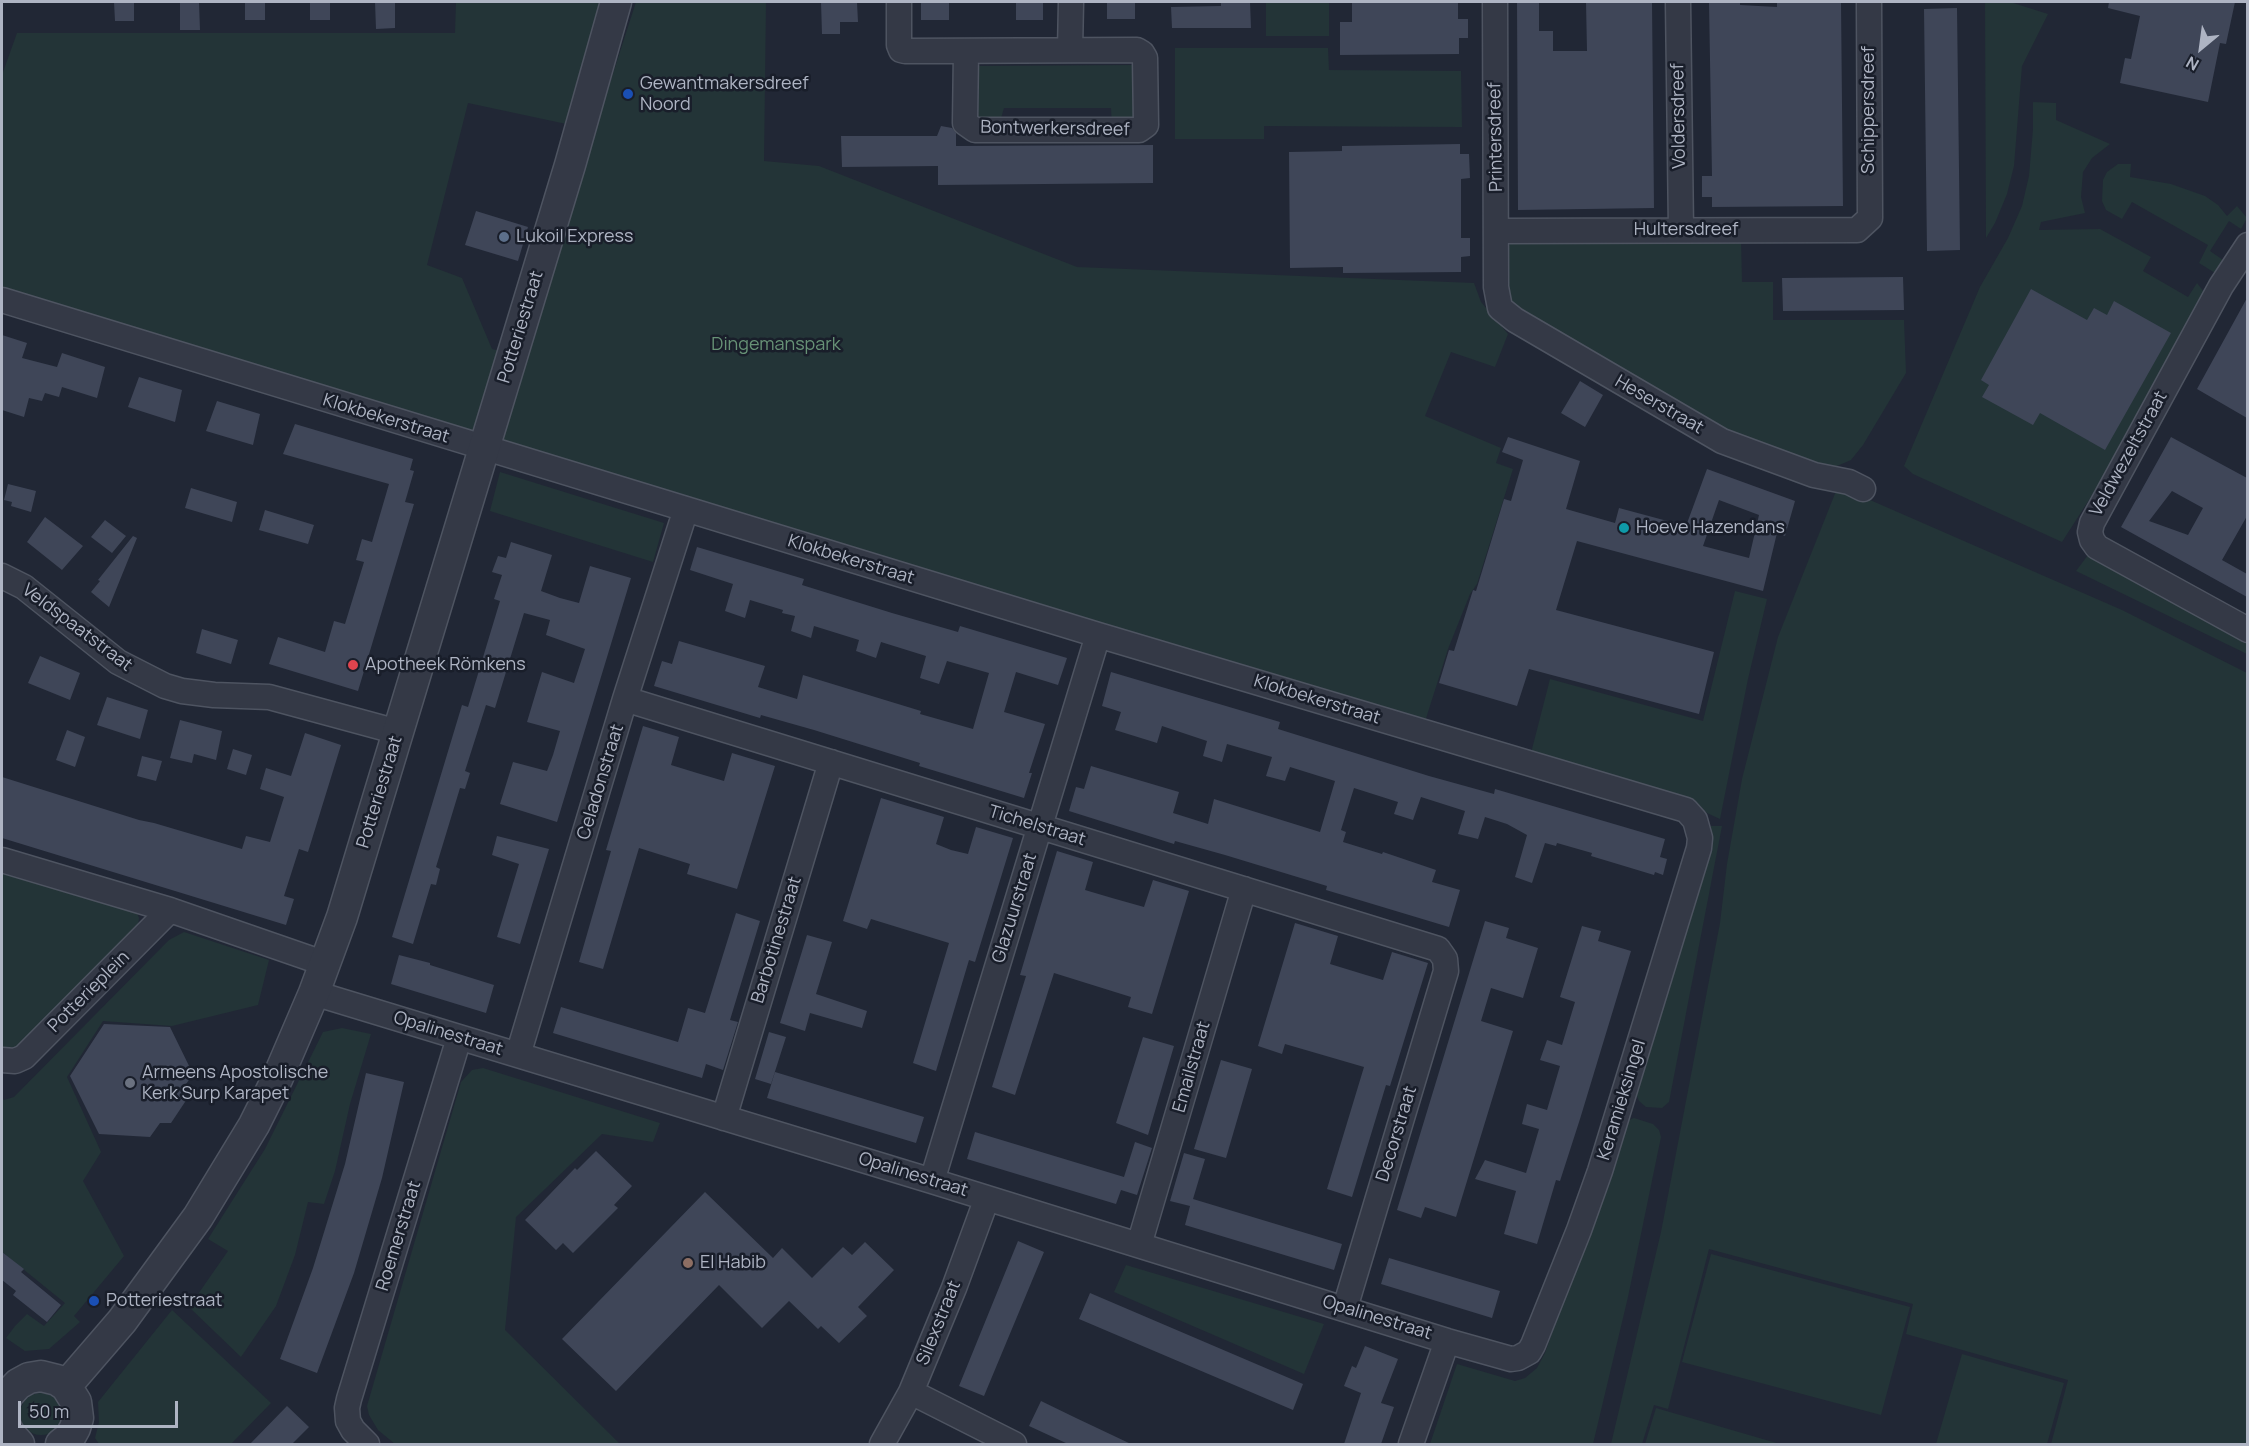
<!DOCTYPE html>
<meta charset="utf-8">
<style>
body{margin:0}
#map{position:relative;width:2249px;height:1446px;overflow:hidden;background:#212735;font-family:Manrope,sans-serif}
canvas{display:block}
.frame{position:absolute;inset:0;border:3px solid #aeb4c3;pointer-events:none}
.north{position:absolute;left:2171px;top:18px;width:60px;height:60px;-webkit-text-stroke:4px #191e2a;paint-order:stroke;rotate:209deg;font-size:16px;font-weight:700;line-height:24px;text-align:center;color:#aeb4c3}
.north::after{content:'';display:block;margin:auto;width:21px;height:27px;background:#aeb4c3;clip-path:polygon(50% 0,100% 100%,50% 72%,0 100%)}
.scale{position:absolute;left:18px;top:1401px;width:160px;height:27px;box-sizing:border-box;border:3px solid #aeb4c3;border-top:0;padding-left:8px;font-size:18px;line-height:21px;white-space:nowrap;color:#aeb4c3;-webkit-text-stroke:4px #191e2a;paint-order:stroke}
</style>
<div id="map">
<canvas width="2249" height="1446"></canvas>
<div class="frame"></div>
<div class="north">N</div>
<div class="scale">50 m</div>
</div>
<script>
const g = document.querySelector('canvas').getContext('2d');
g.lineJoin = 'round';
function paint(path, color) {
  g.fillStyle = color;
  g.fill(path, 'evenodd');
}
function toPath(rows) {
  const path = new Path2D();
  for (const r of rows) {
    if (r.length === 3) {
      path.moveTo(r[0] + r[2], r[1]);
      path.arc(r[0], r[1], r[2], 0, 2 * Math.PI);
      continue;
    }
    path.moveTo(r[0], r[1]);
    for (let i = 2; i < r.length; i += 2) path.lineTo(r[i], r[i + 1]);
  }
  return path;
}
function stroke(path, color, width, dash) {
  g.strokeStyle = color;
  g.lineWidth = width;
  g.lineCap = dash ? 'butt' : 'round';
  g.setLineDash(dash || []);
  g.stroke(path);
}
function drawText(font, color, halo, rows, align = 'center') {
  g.font = font + ' Manrope,sans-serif';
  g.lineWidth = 5;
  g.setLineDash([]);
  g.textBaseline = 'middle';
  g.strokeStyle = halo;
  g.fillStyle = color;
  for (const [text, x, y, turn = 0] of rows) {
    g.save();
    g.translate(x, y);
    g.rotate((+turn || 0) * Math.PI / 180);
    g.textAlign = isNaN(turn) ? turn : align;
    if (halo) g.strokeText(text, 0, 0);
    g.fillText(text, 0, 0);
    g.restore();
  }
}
paint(toPath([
 [456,2,604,2,571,125,468,103,427,265,462,278,492,349,522,356,636,2,766,2,764,161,819,166,1077,267,1474,283,1481,302,1508,334,1495,367,1451,352,1425,416,1501,448,1496,463,1513,469,1477,584,1470,594,1448,649,1422,731,2,300,2,75,17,33,455,33],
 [1266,2,1329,2,1329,36,1266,36],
 [1985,2,2010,2,2048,14,2022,66,2014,166,2007,194,1995,223,1986,238],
 [1175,48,1328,48,1329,70,1461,71,1462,127,1264,126,1264,139,1175,139],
 [1134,65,1133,125,1112,126,1111,108,1004,108,999,125,978,124,979,66],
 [2033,102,2056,103,2056,120,2110,144,2092,158,2083,172,2081,197,2085,213,2041,222,2039,230,2100,229,2151,257,2143,271,2188,297,2197,283,2204,292,2126,442,2062,542,1913,474,1904,466,1980,287,2008,238,2022,206,2029,176,2033,129],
 [2118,164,2131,164,2130,177,2171,184,2205,196,2218,205,2227,216,2237,206,2247,218,2241,229,2229,221,2210,251,2223,260,2215,273,2199,263,2208,245,2132,202,2122,219,2106,210,2102,201,2103,180,2107,172],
 [1741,238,1742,282,1773,282,1773,320,1904,320,1906,373,1863,445,1851,460,1837,466,1822,468,1727,435,1516,316,1507,295,1507,251,1510,244,1516,239],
 [500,472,664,523,653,562,490,511],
 [1838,486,2122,610,2247,673,2247,1444,2051,1444,2068,1380,1906,1334,1913,1304,1709,1249,1668,1409,1654,1405,1642,1444,1611,1444,1661,1232,1720,923,1727,864,1742,779,1778,637],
 [2088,555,2247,643,2247,654,2076,571],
 [1735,591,1767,599,1748,679,1720,819,1707,813,1697,803,1531,753,1550,679,1703,721],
 [1711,826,1722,826,1669,1102,1662,1108,1646,1107,1639,1101,1635,1091,1711,840],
 [2,866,136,911,139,918,138,925,22,1045,11,1048,2,1048],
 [184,932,269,960,258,1005,172,1026,103,1021,67,1077,101,1152,83,1181,124,1256,74,1316,80,1322,49,1349,25,1351,6,1338,15,1326,27,1314,44,1326,65,1303,2,1252,2,1098,4,1100,14,1097,169,940],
 [342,1028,371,1034,350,1104,335,1171,324,1204,308,1202,295,1255,276,1306,241,1357,189,1307,228,1251,208,1239,265,1149,323,1032],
 [483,1068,660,1123,653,1142,602,1134,516,1217,505,1330,620,1444,395,1444,378,1430,369,1415,367,1406,461,1082,472,1070],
 [1634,1118,1653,1124,1659,1130,1661,1137,1628,1297,1593,1444,1430,1444,1457,1364,1515,1381,1525,1378,1537,1368,1545,1353,1626,1121],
 [1711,1254,1910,1307,1881,1415,1682,1362],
 [1126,1265,1324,1324,1304,1374,1114,1292],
 [172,1310,271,1403,231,1444,99,1444,95,1438,99,1422,98,1402],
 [1962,1354,2064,1383,2047,1444,1936,1444],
 [41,1414,21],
 [1656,1408,1780,1444,1645,1444]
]), '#233437');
paint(toPath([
 [114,2,134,2,134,21,115,21],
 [180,2,199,2,200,30,180,30],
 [245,2,265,2,265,20,245,20],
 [310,2,330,2,330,20,310,20],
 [375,2,395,2,395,28,376,29],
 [821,2,857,2,858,22,840,22,840,34,822,34],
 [921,2,949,2,949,20,921,20],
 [1016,2,1043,2,1043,20,1016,20],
 [1107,2,1135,2,1135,19,1107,19],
 [1221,2,1250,2,1251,28,1172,28,1171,7,1221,6],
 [1352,2,1458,2,1458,19,1468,19,1468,38,1459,38,1459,54,1340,55,1340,22,1352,22],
 [1517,2,1539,2,1539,31,1553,31,1553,51,1587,51,1586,2,1652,2,1654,208,1518,210],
 [1709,2,1740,2,1740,5,1777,7,1777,2,1841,2,1843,206,1712,207,1712,197,1702,197,1702,176,1712,176],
 [2109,2,2235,2,2226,44,2220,43,2208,102,2120,83,2125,58,2131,59,2140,16,2108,8],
 [1957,8,1960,250,1927,251,1924,9],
 [941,126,952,128,956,133,956,146,1153,145,1153,183,938,185,938,166,842,167,841,136,937,136],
 [1460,144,1460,154,1469,154,1470,178,1461,179,1461,238,1470,238,1470,256,1461,257,1461,272,1343,273,1343,267,1290,268,1289,152,1342,151,1342,146],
 [476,211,528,227,518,261,465,245],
 [1903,277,1904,310,1783,311,1782,278],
 [2031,289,2087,320,2094,308,2107,315,2114,301,2171,333,2105,450,2040,413,2033,425,1982,397,1989,385,1981,380],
 [2247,298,2247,418,2197,389],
 [2,335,27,343,22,358,57,367,62,353,105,367,97,398,62,387,59,397,45,393,42,401,29,398,24,417,2,410],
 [139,377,182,390,175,422,128,407],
 [1580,381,1603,395,1585,427,1561,413],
 [217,401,260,414,253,445,206,431],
 [295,424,413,459,410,470,414,471,405,502,414,504,358,691,269,664,278,637,325,652,334,621,345,624,364,562,356,560,362,539,372,542,389,484,283,454],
 [1508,437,1580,461,1566,509,1615,523,1619,508,1686,526,1707,469,1795,501,1785,536,1777,533,1763,591,1577,541,1556,610,1714,652,1699,714,1529,669,1517,706,1439,683,1449,650,1454,651,1473,590,1476,591,1504,499,1511,501,1523,460,1502,452],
 [1719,500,1759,515,1749,558,1703,546],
 [2171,437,2247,478,2247,516,2222,560,2247,574,2247,597,2121,527],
 [2172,491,2203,508,2188,535,2149,521],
 [8,484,36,491,31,512,11,506,12,502,4,500],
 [191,488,237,502,232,522,185,508],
 [265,510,314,525,308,544,259,530],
 [45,517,83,546,62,570,27,542],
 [105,520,126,536,112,553,91,537],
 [133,536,137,538,109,607,91,592,100,581,98,580],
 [511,542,552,555,541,591,560,598,579,603,590,566,631,578,557,822,500,804,513,762,547,771,553,755,560,731,527,722,542,672,574,683,585,649,546,635,550,620,524,613,495,708,486,705,465,771,470,773,465,789,460,788,436,867,440,869,436,885,431,884,413,944,392,937,462,705,468,707,500,601,494,599,502,575,492,572,498,556,506,558],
 [697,547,804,579,802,585,892,613,958,632,960,626,1067,658,1058,685,1016,672,1004,712,1045,724,1029,773,1032,773,1024,798,919,766,920,763,814,730,761,715,760,718,654,686,662,661,672,664,679,641,765,666,758,687,797,699,803,675,921,711,920,714,973,729,989,673,947,661,939,684,920,678,926,656,881,642,876,658,856,651,859,640,814,626,811,638,791,631,795,616,782,613,783,610,750,600,745,618,725,611,733,584,690,570],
 [202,629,238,640,231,664,196,653],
 [40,656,80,673,70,700,28,683],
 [1111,672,1280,722,1278,729,1429,776,1494,794,1495,789,1665,839,1660,857,1667,859,1663,875,1655,872,1654,875,1591,856,1592,853,1557,843,1556,846,1545,843,1532,883,1515,877,1527,835,1507,824,1485,817,1478,839,1458,834,1465,811,1421,797,1413,820,1394,814,1398,802,1354,788,1341,830,1346,832,1343,842,1382,854,1383,852,1436,870,1432,882,1460,890,1449,927,1326,890,1327,886,1225,855,1175,841,1174,844,1069,811,1076,787,1084,789,1091,766,1179,792,1173,813,1208,824,1214,799,1320,832,1335,781,1290,767,1285,781,1266,776,1272,757,1227,744,1222,762,1203,756,1207,741,1162,726,1157,743,1115,730,1121,712,1102,706],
 [107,697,148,710,140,739,97,725],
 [180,720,222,731,216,760,194,754,192,763,170,758],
 [643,726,679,737,671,765,697,773,724,781,732,753,775,766,737,889,687,874,690,864,639,848,603,969,579,962,611,851,606,850],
 [67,730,85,737,75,767,56,760],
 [305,733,341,745,308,852,299,849,284,896,294,899,286,925,2,838,2,777,139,820,154,823,242,849,246,836,270,842,284,797,260,789,266,768,291,776],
 [233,749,252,755,246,775,227,769],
 [142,756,162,761,156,781,137,776],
 [881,798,944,817,936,844,951,850,968,854,976,827,1013,838,975,962,969,960,936,1071,913,1063,949,943,871,919,867,929,843,921],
 [497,836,549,849,520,944,497,937,519,864,492,855],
 [1057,851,1093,862,1085,890,1112,898,1144,907,1153,880,1189,891,1152,1014,1128,1007,1131,997,1054,973,1015,1095,992,1087,1026,976,1020,975],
 [736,913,760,921,730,1020,738,1022,723,1070,706,1064,702,1078,553,1033,561,1007,678,1042,688,1008,705,1013],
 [1485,921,1509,928,1506,938,1538,948,1523,998,1491,988,1481,1021,1513,1031,1456,1217,1425,1207,1421,1218,1397,1210],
 [1295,923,1338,936,1330,964,1366,975,1383,980,1392,952,1428,963,1390,1086,1386,1085,1352,1197,1327,1189,1364,1067,1285,1044,1282,1054,1258,1046],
 [1582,926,1601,931,1598,941,1631,951,1580,1119,1560,1181,1556,1180,1537,1244,1504,1234,1516,1191,1475,1179,1485,1160,1526,1173,1539,1129,1522,1124,1527,1104,1547,1110,1560,1066,1540,1060,1547,1040,1562,1045,1575,1002,1560,997],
 [807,935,832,942,816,994,867,1011,862,1028,810,1013,805,1031,780,1023],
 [399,955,430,963,430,965,494,985,486,1013,391,984],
 [104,1024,170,1027,193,1074,182,1090,187,1099,171,1123,160,1123,150,1137,99,1134,70,1076],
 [769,1032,786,1037,771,1084,755,1079],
 [1143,1037,1174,1046,1148,1135,1116,1123],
 [1221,1060,1252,1069,1226,1158,1194,1149],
 [775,1072,924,1117,916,1143,767,1098],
 [366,1073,404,1082,382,1178,354,1273,317,1373,280,1359,313,1268,345,1164],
 [975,1132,1124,1177,1135,1142,1152,1148,1137,1195,1121,1190,1116,1204,967,1159],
 [596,1151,632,1186,614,1205,618,1208,573,1253,563,1243,556,1250,525,1220,575,1168,577,1170],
 [1184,1153,1205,1159,1193,1199,1342,1244,1334,1270,1185,1225,1190,1206,1170,1201],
 [705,1192,773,1258,782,1248,812,1278,843,1247,852,1255,865,1242,894,1270,858,1307,867,1316,839,1343,821,1326,818,1329,789,1301,762,1328,719,1285,616,1391,562,1339],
 [1018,1241,1044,1252,984,1396,959,1386],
 [2,1252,24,1269,21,1272,61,1305,47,1322,13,1295,16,1291,2,1280],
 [1389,1258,1500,1291,1492,1318,1381,1284],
 [1090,1293,1303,1384,1293,1410,1079,1319],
 [1365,1346,1398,1359,1381,1403,1394,1407,1381,1444,1344,1444,1361,1393,1344,1386,1352,1366,1356,1368],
 [1041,1401,1076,1418,1131,1444,1068,1444,1029,1426],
 [287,1406,309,1427,292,1444,250,1444]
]), '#3f4658');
const minor = toPath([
 [899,2,899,45,901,50,905,51,1137,50,1142,53,1145,58,1146,125,1139,130,975,130,965,123,966,52],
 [1495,2,1496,287,1500,308,1515,320,1722,441,1814,475,1849,482,1863,489],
 [1678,2,1681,230],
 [1070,50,1071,2],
 [1497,231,1857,230,1870,218,1869,2],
 [2248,245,2221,286,2092,523,2090,532,2092,540,2097,547,2248,630],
 [2,300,1098,635,1686,810,1695,820,1700,838,1699,848,1600,1171,1579,1230,1533,1345,1529,1352,1518,1358,1511,1359,1447,1341,932,1181,314,993],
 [2,576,24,587,118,662,165,686,182,691,214,695,269,697,398,732],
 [625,699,1438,949,1445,959,1446,971,1345,1308],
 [2,860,170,910,326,964],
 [518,1055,625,699,686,509],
 [2,1060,15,1061,24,1057,170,910],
 [724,1118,831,762],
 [932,1181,1098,635],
 [1139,1245,1244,889],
 [911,1392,1014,1444],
 [367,1444,353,1430,348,1421,347,1408,349,1399,459,1038],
 [882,1444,911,1392,954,1288,987,1198],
 [1411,1444,1447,1341]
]);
const tertiary = toPath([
 [66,1386,122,1321,198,1217,254,1125,278,1077,314,993,342,917,398,732,570,165,616,2],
 [19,1444,9,1433,4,1423,4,1404,8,1395,18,1384,29,1378,41,1376,57,1380,66,1386,76,1402,78,1418,75,1428,70,1437,61,1444]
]);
stroke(minor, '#4e5461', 27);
stroke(tertiary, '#4e5461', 33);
stroke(minor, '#343946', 24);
stroke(tertiary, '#343946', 30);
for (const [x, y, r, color] of [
 [628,94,6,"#1a4fb4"],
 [504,237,6,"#5c6f8a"],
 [1624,528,6,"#0f9aa8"],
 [353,665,6,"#e0444e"],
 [130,1083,6,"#6b7280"],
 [688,1263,6,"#8d6e63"],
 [94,1301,6,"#1a4fb4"]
]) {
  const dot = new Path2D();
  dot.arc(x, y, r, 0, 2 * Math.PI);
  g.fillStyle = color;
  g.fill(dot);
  stroke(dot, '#191e2a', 2);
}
drawText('18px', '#aeb4c3', '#191e2a', [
 ["Gewantmakersdreef",640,84],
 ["Noord",640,105],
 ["Lukoil Express",516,237],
 ["Hoeve Hazendans",1636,528],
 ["Apotheek Römkens",365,665],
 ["Armeens Apostolische",142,1073],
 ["Kerk Surp Karapet",142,1094],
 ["El Habib",700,1263],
 ["Potteriestraat",106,1301]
], 'left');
drawText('18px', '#aeb4c3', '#191e2a', [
 ["Schippersdreef",1869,110,-90],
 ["Voldersdreef",1679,116,-91],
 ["Bontwerkersdreef",1055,129,1],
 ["Printersdreef",1496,137,-91],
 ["Hultersdreef",1686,230],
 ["Potteriestraat",521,327,-73],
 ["Heserstraat",1659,405,30],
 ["Klokbekerstraat",386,419,17],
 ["Veldwezeltstraat",2129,454,-61],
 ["Klokbekerstraat",851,560,17],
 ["Veldspaatstraat",77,628,37],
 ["Klokbekerstraat",1317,700,17],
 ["Celadonstraat",601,782,-73],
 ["Potteriestraat",380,792,-73],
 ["Tichelstraat",1037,826,17],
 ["Glazuurstraat",1015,908,-73],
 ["Barbotinestraat",777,940,-73],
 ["Potterieplein",89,992,-45],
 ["Opalinestraat",448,1034,17],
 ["Emailstraat",1192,1067,-74],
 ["Keramieksingel",1622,1100,-73],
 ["Decorstraat",1397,1134,-73],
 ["Opalinestraat",913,1175,17],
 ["Roemerstraat",399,1236,-73],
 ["Opalinestraat",1377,1318,17],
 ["Silexstraat",939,1323,-68]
]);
drawText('18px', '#679276', '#191e2a', [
 ["Dingemanspark",776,345]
]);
</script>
